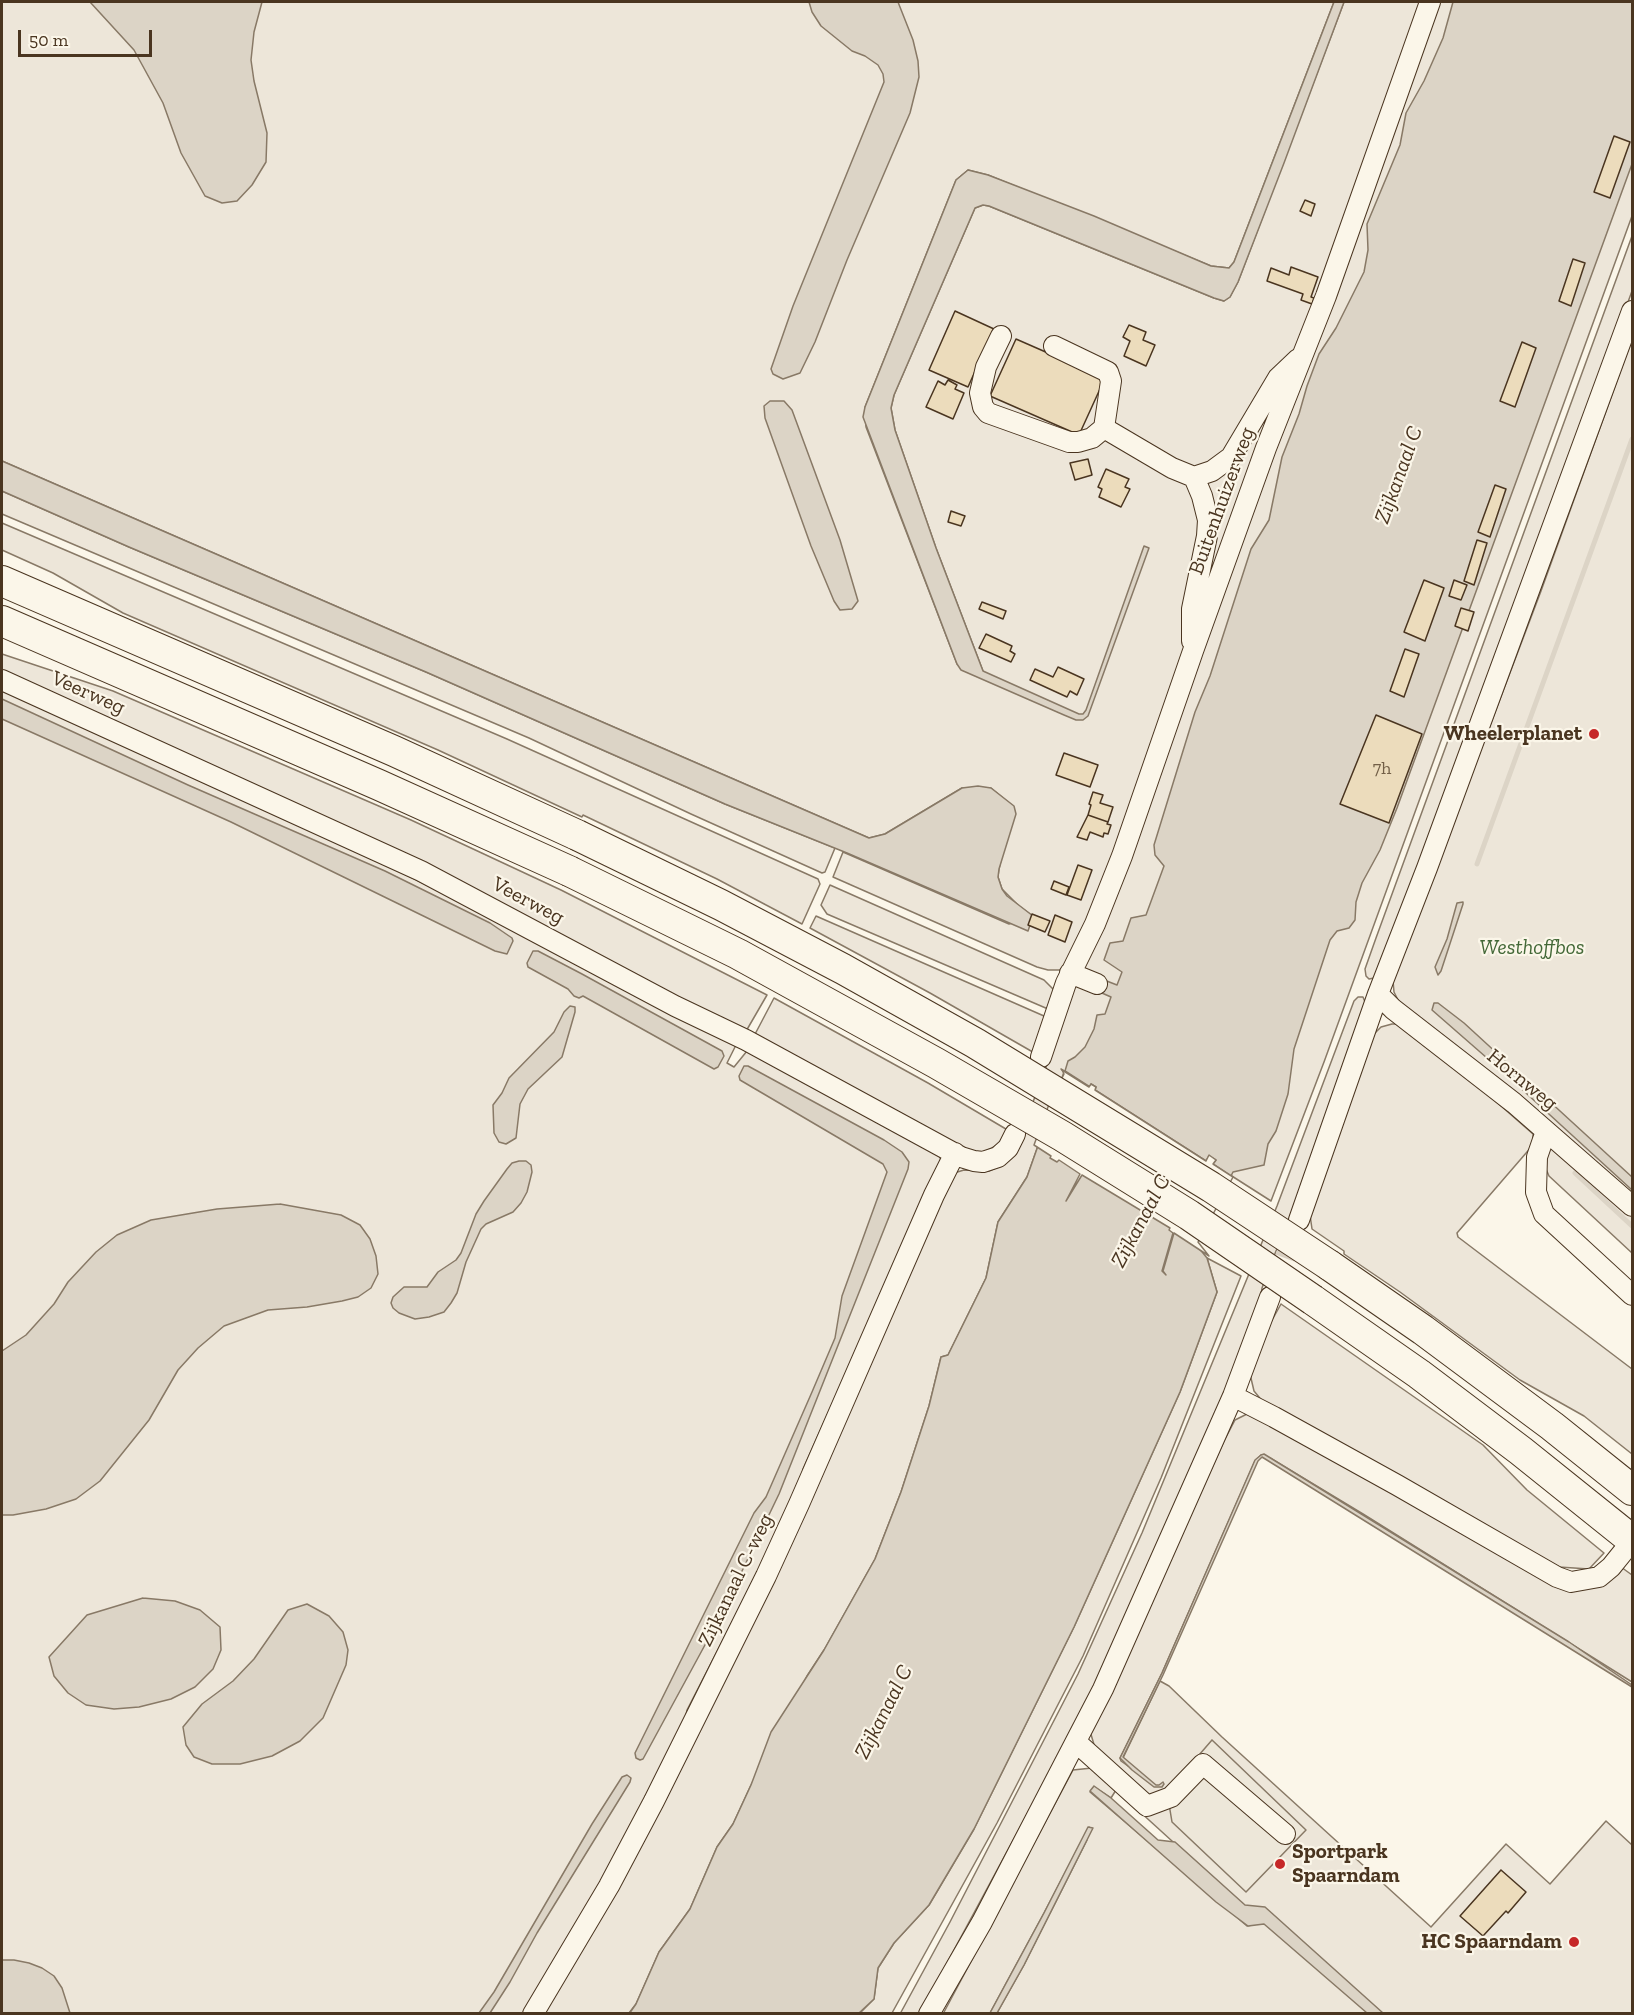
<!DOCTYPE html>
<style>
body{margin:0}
#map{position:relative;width:1634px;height:2015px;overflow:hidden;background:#fbf6e9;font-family:"Zilla Slab",serif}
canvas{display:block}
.frame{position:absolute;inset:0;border:3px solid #4a3520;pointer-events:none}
.scale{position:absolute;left:18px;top:30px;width:134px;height:27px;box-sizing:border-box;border:3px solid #4a3520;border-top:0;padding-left:8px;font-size:18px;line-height:21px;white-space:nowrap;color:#4a3520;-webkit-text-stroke:4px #fbf6e9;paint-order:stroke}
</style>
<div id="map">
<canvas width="1634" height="2015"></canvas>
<div class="frame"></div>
<div class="scale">50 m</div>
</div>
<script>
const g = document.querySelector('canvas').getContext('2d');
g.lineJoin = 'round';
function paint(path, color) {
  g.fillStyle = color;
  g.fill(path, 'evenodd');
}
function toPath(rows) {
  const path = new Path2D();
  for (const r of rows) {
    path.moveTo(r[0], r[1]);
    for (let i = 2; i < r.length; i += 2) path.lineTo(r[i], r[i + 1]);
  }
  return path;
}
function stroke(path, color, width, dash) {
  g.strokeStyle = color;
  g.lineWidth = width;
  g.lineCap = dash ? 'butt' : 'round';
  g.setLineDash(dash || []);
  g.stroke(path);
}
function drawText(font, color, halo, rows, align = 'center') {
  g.font = font + ' "Zilla Slab",serif';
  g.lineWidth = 4.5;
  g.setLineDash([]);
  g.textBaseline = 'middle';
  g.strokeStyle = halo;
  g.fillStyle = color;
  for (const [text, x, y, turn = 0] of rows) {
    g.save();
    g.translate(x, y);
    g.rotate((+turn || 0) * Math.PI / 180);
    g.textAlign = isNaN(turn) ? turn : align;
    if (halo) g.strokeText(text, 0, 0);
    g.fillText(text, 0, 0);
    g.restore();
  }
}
const green = toPath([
 [2,2,1334,2,1234,262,1229,268,1211,266,988,175,968,170,956,180,865,407,866,427,957,664,983,671,936,548,895,430,891,408,894,395,975,208,983,205,989,206,1214,298,1224,301,1230,297,1238,282,1344,2,1425,2,1092,916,1062,970,1048,970,1037,967,833,877,843,852,1009,924,1033,916,1019,906,1002,889,998,877,999,869,1013,806,991,788,962,788,885,834,869,838,2,461,2,2],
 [1435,2,1632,2,1632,216,1324,1062,1271,1201,1213,1164,1216,1160,1209,1156,1206,1161,1061,1069,1064,1072,1027,1177,998,1222,986,1278,948,1355,941,1357,929,1406,901,1492,875,1559,824,1650,807,1676,751,1785,733,1824,717,1847,690,1909,659,1952,636,2004,629,2013,538,2014,585,1936,954,1173,964,1170,989,1171,998,1167,1015,1150,1048,1062,1079,970,1435,2],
 [1632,236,1632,291,1491,680,1374,978,1369,979,1366,976,1365,969,1376,938,1632,236],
 [1632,339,1632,1199,1400,1004,1394,992,1393,981,1541,591,1632,339],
 [2,491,129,547,426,672,725,804,835,848,825,872,822,873,691,814,529,738,2,514,2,491],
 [2,523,507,739,818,879,820,884,802,924,717,879,583,815,582,817,438,750,123,613,53,573,2,550,2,523],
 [2,654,113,691,411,820,561,890,767,995,745,1033,2,678,2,654],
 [2,689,384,864,547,944,736,1045,727,1063,734,1067,747,1051,939,1154,941,1161,803,1469,800,1490,687,1710,683,1733,528,2013,2,2013,2,689],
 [830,885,1044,980,1054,990,1048,1009,827,914,821,905,830,885],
 [816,916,1044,1016,1046,1018,1038,1055,930,993,810,928,816,916],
 [1358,997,1363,997,1365,1002,1292,1216,1276,1251,1262,1288,1260,1303,1211,1425,1086,1705,920,2013,900,2014,950,1922,1078,1674,1142,1533,1277,1206,1354,1001,1358,997],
 [774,998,928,1083,1011,1132,1002,1142,992,1148,984,1152,970,1153,753,1038,774,998],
 [1392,1024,1398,1024,1444,1056,1533,1134,1533,1145,1457,1233,1458,1237,1632,1369,1632,1454,1584,1416,1520,1380,1400,1292,1344,1254,1344,1251,1312,1229,1310,1215,1373,1035,1381,1027,1392,1024],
 [1553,1147,1632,1216,1632,1253,1549,1176,1546,1169,1546,1159,1549,1148,1553,1147],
 [1207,1258,1241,1276,1161,1478,1083,1656,997,1823,892,2013,859,2014,874,1999,878,1968,894,1943,929,1905,974,1829,1074,1627,1180,1392,1217,1292,1207,1258],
 [1281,1304,1483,1445,1527,1490,1604,1553,1589,1569,1559,1567,1268,1408,1254,1391,1250,1374,1266,1331,1281,1304],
 [1249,1413,1555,1584,1621,1567,1632,1575,1632,1682,1363,1514,1270,1458,1261,1455,1255,1461,1162,1673,1120,1758,1121,1761,1128,1766,1129,1763,1123,1758,1160,1681,1169,1686,1222,1737,1431,1927,1506,1844,1550,1884,1606,1821,1632,1845,1632,2013,997,2013,1024,1965,1087,1840,1089,1827,1044,1913,990,2013,943,2014,1073,1770,1092,1768,1095,1748,1090,1731,1148,1609,1224,1441,1235,1420,1249,1413],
 [1094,1787,1111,1798,1116,1790,1262,1923,1247,1926,1090,1792,1094,1787]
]);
paint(green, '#ede6d9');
stroke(green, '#887966', 1.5);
const parking = toPath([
 [1212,1740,1306,1830,1246,1892,1172,1822,1167,1792,1212,1740]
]);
paint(parking, '#ede7d9');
stroke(parking, '#887966', 1.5);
const water = toPath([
 [90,2,262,2,254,32,251,60,254,81,267,133,266,162,252,185,237,201,222,203,205,196,181,153,163,103,134,50,90,2],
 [809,2,898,2,913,40,918,61,919,77,910,113,847,260,815,342,800,373,783,379,773,374,771,369,793,306,884,82,883,74,878,65,865,56,852,51,821,26,812,12,809,2],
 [1334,2,1344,2,1284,163,1238,282,1230,297,1224,301,1214,298,989,206,983,205,975,208,894,395,891,408,895,430,936,548,983,671,1079,714,1083,714,1086,710,1144,546,1149,548,1088,716,1083,720,1076,720,1064,715,961,670,957,664,863,417,865,407,956,180,968,170,988,175,1094,216,1211,266,1229,268,1234,262,1334,2],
 [1453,2,1632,2,1632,164,1397,808,1380,850,1362,883,1356,902,1355,920,1349,928,1337,931,1330,940,1294,1049,1288,1094,1276,1131,1268,1144,1264,1165,1233,1172,1231,1176,1213,1164,1216,1160,1209,1156,1206,1161,1095,1090,1096,1087,1091,1084,1090,1087,1065,1071,1068,1061,1075,1057,1085,1047,1094,1029,1097,1015,1105,1014,1111,997,1095,990,1099,978,1117,985,1122,972,1104,960,1110,943,1123,941,1131,918,1146,915,1164,866,1155,855,1154,845,1195,712,1210,676,1251,549,1269,520,1282,457,1299,414,1307,386,1319,354,1336,328,1364,272,1368,250,1367,224,1400,145,1406,113,1424,81,1443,38,1453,2],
 [770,401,784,401,792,410,840,540,858,601,852,609,840,610,834,601,811,546,765,418,764,406,770,401],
 [2,461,869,838,885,834,962,788,978,786,991,788,1014,806,1016,814,999,869,998,877,1002,889,1007,896,1033,916,1028,931,847,853,725,804,426,672,129,547,2,491,2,461],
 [2,699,188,785,385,871,490,923,512,938,513,941,507,954,495,951,231,822,2,719,2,699],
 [1463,902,1463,904,1441,971,1438,975,1435,967,1447,939,1457,903,1463,902],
 [533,951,538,951,582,974,722,1051,724,1056,718,1067,714,1069,583,996,579,998,574,996,568,989,528,967,527,963,533,951],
 [1434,1003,1438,1003,1464,1023,1632,1177,1632,1190,1503,1072,1432,1010,1434,1003],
 [570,1006,575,1007,575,1012,562,1057,528,1089,520,1104,516,1138,506,1144,499,1142,494,1133,493,1105,502,1093,509,1078,554,1032,564,1012,570,1006],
 [744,1066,748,1066,884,1140,902,1152,909,1162,908,1169,779,1494,718,1621,643,1759,640,1760,636,1758,635,1753,754,1513,766,1497,812,1392,835,1338,842,1296,887,1172,883,1164,740,1080,739,1076,744,1066],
 [1051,1109,1194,1242,1207,1258,1217,1292,1180,1392,1074,1627,974,1829,929,1905,894,1943,878,1968,874,1999,859,2013,629,2014,636,2004,659,1952,690,1909,717,1847,733,1824,751,1785,771,1732,824,1650,875,1559,901,1492,929,1406,941,1357,948,1355,986,1278,998,1222,1027,1177,1051,1109],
 [519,1161,526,1161,531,1165,532,1172,527,1192,521,1203,513,1212,486,1224,481,1229,466,1262,457,1293,451,1303,444,1312,429,1317,415,1319,399,1313,393,1308,391,1303,393,1297,404,1287,427,1287,438,1272,456,1260,461,1253,476,1214,484,1201,507,1169,512,1163,519,1161],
 [280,1204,341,1215,360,1225,370,1239,376,1256,378,1274,371,1288,358,1297,342,1301,307,1307,268,1310,224,1326,198,1348,178,1370,149,1420,100,1481,76,1499,46,1509,13,1515,2,1515,2,1351,26,1335,54,1304,68,1282,96,1252,117,1235,151,1220,217,1209,280,1204],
 [1264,1454,1569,1642,1632,1685,1632,1687,1262,1457,1258,1461,1163,1675,1123,1757,1156,1785,1159,1785,1163,1782,1164,1784,1162,1787,1154,1787,1132,1770,1120,1758,1162,1673,1255,1460,1261,1455,1264,1454],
 [143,1598,175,1601,200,1610,220,1627,221,1650,213,1669,195,1687,171,1699,139,1707,114,1709,86,1705,68,1693,54,1676,49,1657,87,1615,143,1598],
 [307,1604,329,1616,343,1632,348,1650,346,1665,323,1718,300,1741,272,1756,240,1764,212,1764,194,1757,186,1745,183,1727,202,1704,233,1681,254,1659,288,1610,307,1604],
 [627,1775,631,1778,630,1782,537,1933,510,1982,490,2013,479,2013,494,1992,592,1824,622,1777,627,1775],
 [1094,1786,1111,1798,1158,1840,1175,1842,1245,1905,1265,1907,1383,2013,1367,2013,1264,1924,1248,1926,1216,1902,1090,1791,1094,1786],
 [1088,1827,1093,1828,1087,1840,1024,1965,997,2013,990,2013,1044,1913,1088,1827],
 [2,1960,14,1960,29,1963,42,1968,54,1976,62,1988,70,2013,2,2013,2,1960]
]);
paint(water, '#dcd4c6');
stroke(water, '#887966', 1.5);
const pier = toPath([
 [1062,1070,1089,1087,1091,1084,1096,1087,1095,1090,1206,1161,1209,1155,1216,1160,1213,1164,1233,1177,1198,1242,1209,1256,1174,1233,1163,1271,1166,1275,1162,1271,1173,1233,1169,1230,1170,1228,1082,1175,1066,1201,1080,1174,1059,1160,1057,1162,1050,1158,1051,1156,1034,1145,1048,1107,1064,1074,1062,1070]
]);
paint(pier, '#fbf6e9');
stroke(pier, '#887966', 1.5);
stroke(toPath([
 [1477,864,1632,439],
 [1575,1173,1632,1226]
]), '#dcd4c6', 5);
const building = toPath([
 [1614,136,1630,142,1610,198,1594,192,1614,136],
 [1305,200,1315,204,1311,216,1300,211,1305,200],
 [1573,259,1585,263,1571,306,1559,301,1573,259],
 [1291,267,1318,277,1311,297,1314,298,1312,304,1301,300,1303,294,1267,281,1271,268,1289,275,1291,267],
 [955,311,994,329,968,387,929,370,955,311],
 [1129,325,1146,332,1143,340,1155,345,1146,366,1124,356,1130,341,1123,337,1129,325],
 [1016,339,1105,378,1079,435,990,396,1016,339],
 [1522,342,1536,348,1515,407,1500,401,1522,342],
 [948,380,957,385,955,389,964,393,953,419,926,407,938,381,945,385,948,380],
 [1088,459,1092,475,1075,480,1070,463,1088,459],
 [1106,469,1129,479,1125,487,1130,489,1121,507,1099,497,1102,489,1098,487,1106,469],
 [1495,485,1506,489,1490,537,1478,532,1495,485],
 [951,511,965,516,961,526,948,522,951,511],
 [1477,540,1487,543,1474,585,1464,581,1477,540],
 [1424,580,1444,588,1425,641,1404,632,1424,580],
 [1454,580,1467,585,1461,600,1449,596,1454,580],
 [982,602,1006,611,1003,619,979,609,982,602],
 [1461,608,1474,612,1468,631,1455,626,1461,608],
 [986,634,1012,646,1010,651,1015,654,1011,662,979,648,986,634],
 [1405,649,1419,654,1404,697,1390,691,1405,649],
 [1058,667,1084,679,1077,695,1070,691,1067,697,1030,680,1035,669,1053,677,1058,667],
 [1376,715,1422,734,1389,823,1340,804,1376,715],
 [1064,753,1098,765,1090,787,1056,775,1064,753],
 [1093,792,1103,795,1100,803,1113,807,1108,822,1088,815,1091,805,1089,804,1093,792],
 [1088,815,1108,822,1107,824,1111,825,1108,834,1104,833,1103,837,1090,832,1087,840,1077,837,1088,815],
 [1078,865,1092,870,1081,900,1067,895,1078,865],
 [1054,881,1069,887,1066,895,1051,889,1054,881],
 [1032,914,1050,921,1045,932,1028,925,1032,914],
 [1055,915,1072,922,1065,942,1048,935,1055,915],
 [1501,1870,1526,1892,1508,1913,1506,1911,1483,1936,1460,1916,1501,1870]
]);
paint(building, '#ecdcbc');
stroke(building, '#4a3520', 1.5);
stroke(toPath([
 [1274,1286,1296,1229]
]), '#d8cfc1', 20, [20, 10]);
const minor = toPath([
 [1001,336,986,367,980,393,983,407,988,413,1069,442,1078,442,1092,438,1104,428,1172,468,1194,477,1212,471,1231,457,1278,378,1298,359],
 [1054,346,1108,372,1111,381,1104,428],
 [1192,641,1192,609,1207,536,1208,520,1202,496,1194,477],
 [2,680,421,871,675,1006,746,1040,961,1157,974,1161,983,1162,998,1157,1008,1148,1015,1134],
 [1070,973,1097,984],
 [1378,994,1393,1009,1514,1103,1632,1206],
 [1041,1057,1066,983,1095,924,1122,856,1193,651,1266,448,1326,296,1430,2],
 [1546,1131,1537,1157,1536,1192,1544,1214,1632,1295],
 [1299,1220,1378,994,1427,868,1632,311],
 [1233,1396,1274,1417,1397,1485,1557,1577,1571,1582,1599,1577,1611,1567,1632,1541],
 [1076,1742,1147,1806,1171,1797,1203,1764,1285,1834],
 [533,2014,609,1886,654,1801,766,1576,799,1504,934,1195,955,1153],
 [929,2014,982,1922,1103,1689,1233,1396,1270,1297]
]);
const highway = toPath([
 [2,581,394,751,577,835],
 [2,621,379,785,569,871],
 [1329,1265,1423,1330,1552,1426,1632,1490],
 [1313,1300,1419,1374,1521,1451,1632,1540]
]);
stroke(minor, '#4a3520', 22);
stroke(highway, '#4a3520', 32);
stroke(minor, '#fbf6e9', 20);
stroke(highway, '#fbf6e9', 30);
const highwayBridge = toPath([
 [577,835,721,905,843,969,975,1043,1211,1187,1329,1265],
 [569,871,738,954,936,1063,1062,1136,1189,1215,1313,1300]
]);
stroke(highwayBridge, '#4a3520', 32, []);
stroke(highwayBridge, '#fbf6e9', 30);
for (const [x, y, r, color] of [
 [1594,734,6,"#c62828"],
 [1280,1864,6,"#c62828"],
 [1574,1942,6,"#c62828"]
]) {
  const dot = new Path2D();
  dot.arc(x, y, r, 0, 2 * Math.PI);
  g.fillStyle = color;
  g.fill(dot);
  stroke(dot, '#fbf6e9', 2);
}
drawText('18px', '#725f47', null, [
 ["7h",1382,769]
]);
drawText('21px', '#4a3520', '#fbf6e9', [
 ["Buitenhuizerweg",1222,501,-70],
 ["Veerweg",88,693,24],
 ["Veerweg",528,901,28],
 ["Hornweg",1522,1080,39],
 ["Zijkanaal C-weg",736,1580,-64]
]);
drawText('bold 21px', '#4a3520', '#fbf6e9', [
 ["Wheelerplanet",1582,734],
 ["Sportpark",1292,1852,"left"],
 ["Spaarndam",1292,1876,"left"],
 ["HC Spaarndam",1562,1942]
], 'right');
drawText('italic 21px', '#436837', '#fbf6e9', [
 ["Westhoffbos",1532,948]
]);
drawText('italic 22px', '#4a3520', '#fbf6e9', [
 ["Zijkanaal C",1399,475,-70],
 ["Zijkanaal C",1141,1221,-62],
 ["Zijkanaal C",884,1712,-63]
]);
</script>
